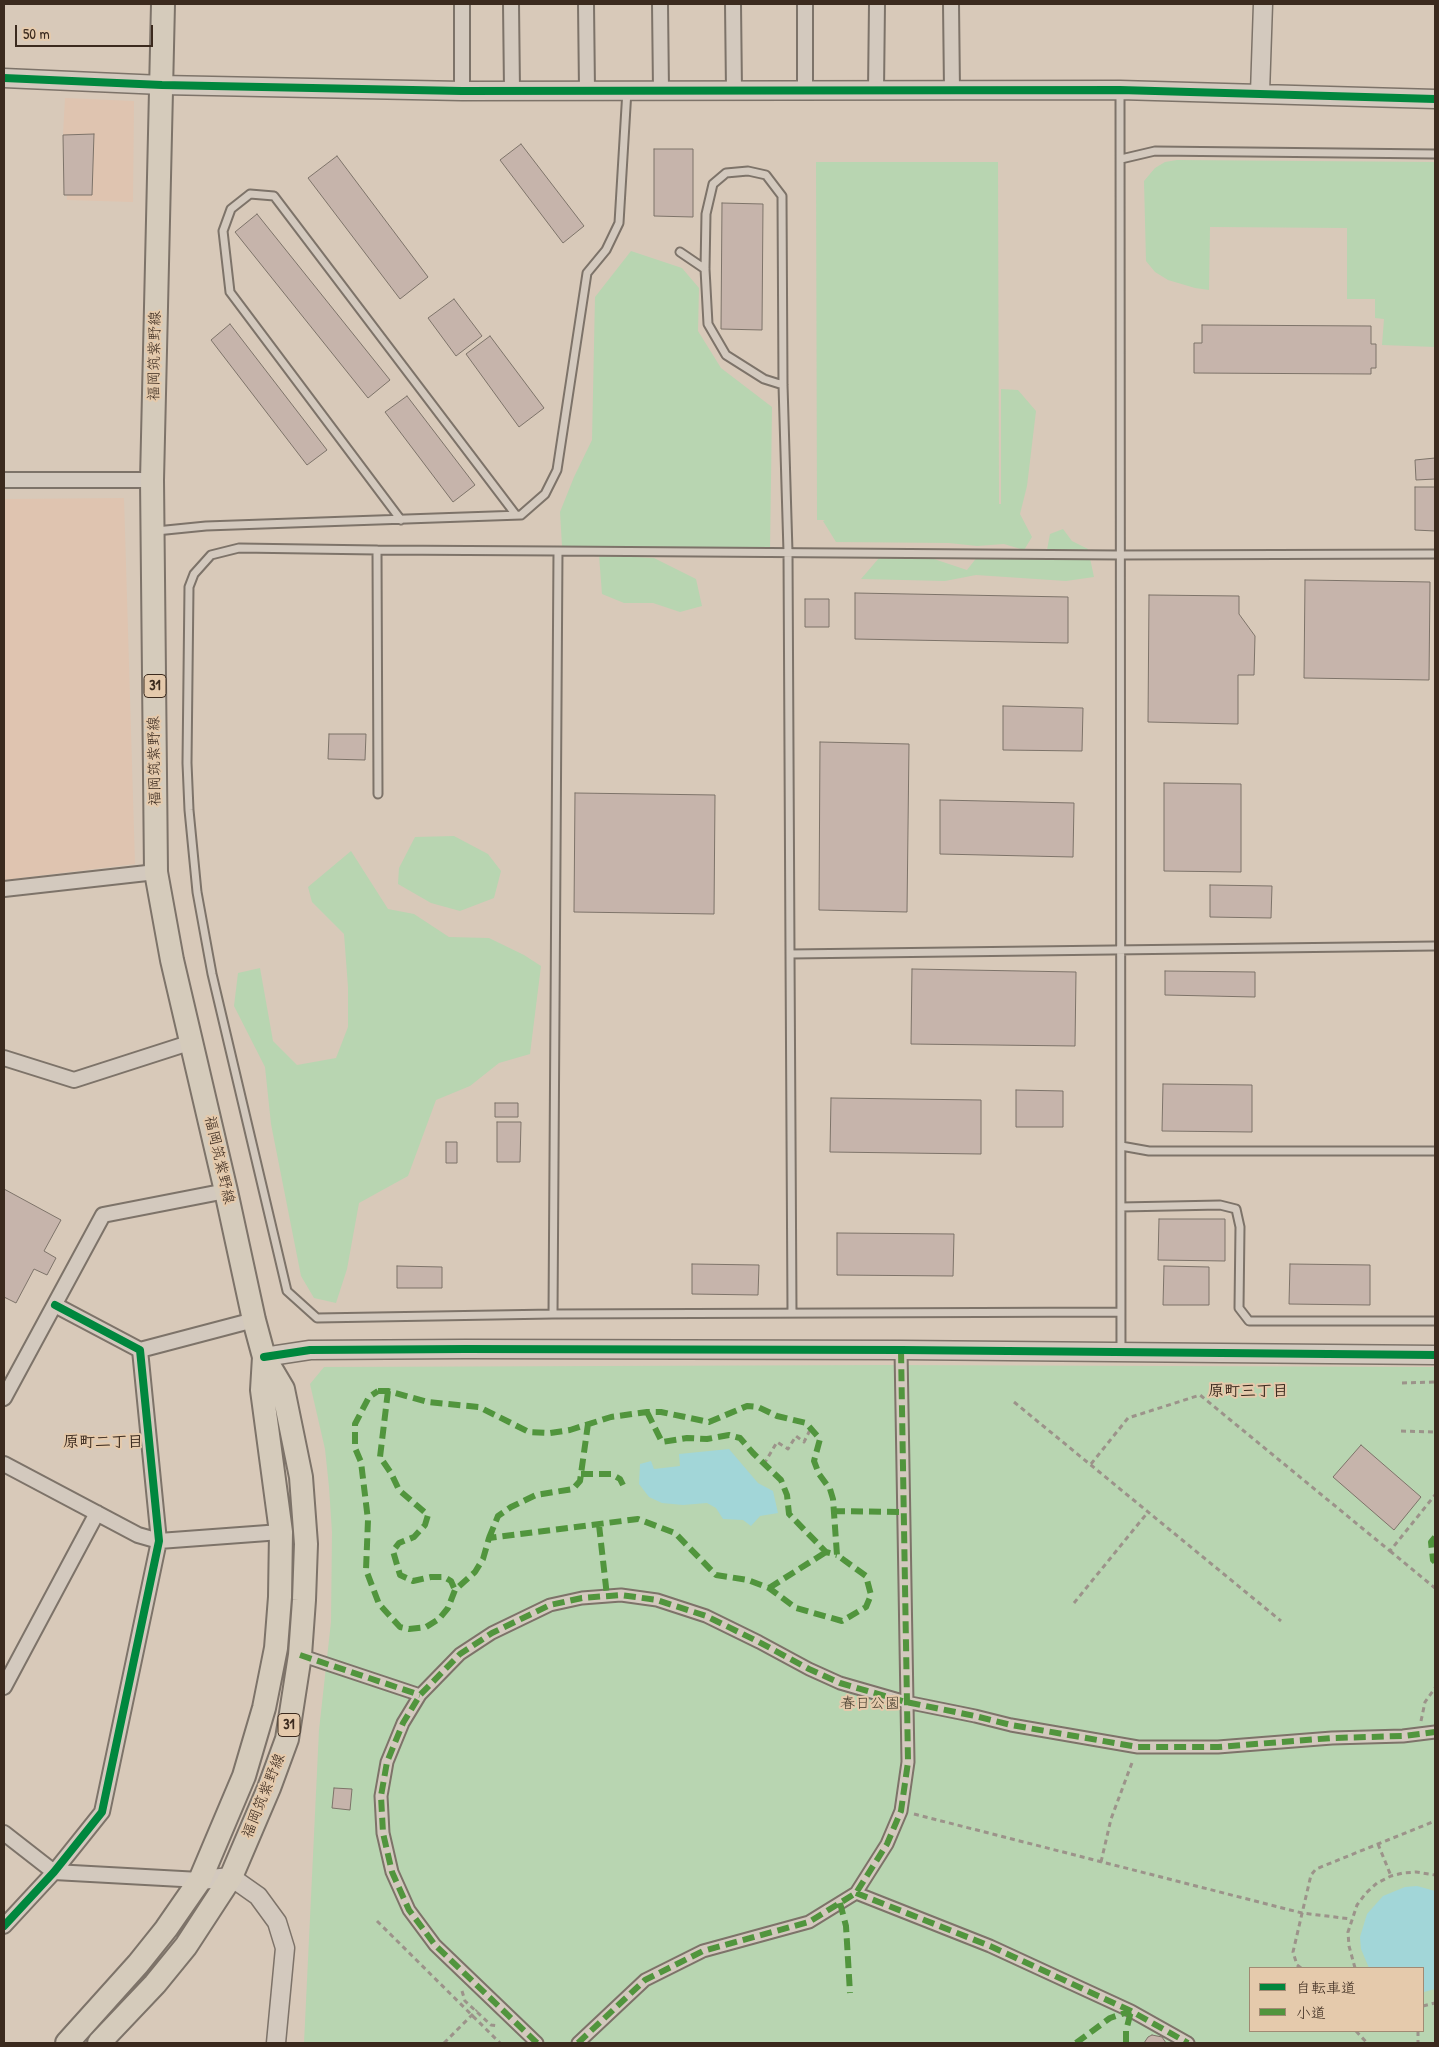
<!DOCTYPE html>
<meta charset="utf-8">
<style>
body{margin:0}
#map{position:relative;width:1439px;height:2047px;overflow:hidden;background:#d8c9b9;font-family:"Patrick Hand","Klee One",sans-serif}
canvas{display:block}
.frame{position:absolute;inset:0;border:5px solid #3b2a1e;pointer-events:none}
.legend{position:absolute;left:1249px;top:1967px;width:175px;height:65px;box-sizing:border-box;background:#e5caac;border:1px solid #a18a73;margin:0;padding:6px 9px;list-style:none;font-size:15px;color:#3b2a1e}
.legend li{display:flex;align-items:center;gap:10px;height:25px}
.legend b{width:25px;border:1px solid #a18a73}
.scale{position:absolute;left:15px;top:25px;width:138px;height:22px;box-sizing:border-box;border:2px solid #3b2a1e;border-top:0;padding-left:6px;font-size:15px;line-height:18px;white-space:nowrap;color:#3b2a1e;-webkit-text-stroke:4px #e5caac;paint-order:stroke}
</style>
<div id="map">
<canvas width="1439" height="2047"></canvas>
<div class="frame"></div>
<ul class="legend">
<li><b style="height:6px;background:#00873e"></b>自転車道</li>
<li><b style="height:6px;background:#51953d"></b>小道</li>
</ul>
<div class="scale">50 m</div>
</div>
<script>
const g = document.querySelector('canvas').getContext('2d');
g.lineJoin = 'round';
function paint(path, color) {
  g.fillStyle = color;
  g.fill(path, 'evenodd');
}
function toPath(rows) {
  const path = new Path2D();
  for (const r of rows) {
    path.moveTo(r[0], r[1]);
    for (let i = 2; i < r.length; i += 2) path.lineTo(r[i], r[i + 1]);
  }
  return path;
}
function stroke(path, color, width, dash) {
  g.strokeStyle = color;
  g.lineWidth = width;
  g.lineCap = dash ? 'butt' : 'round';
  g.setLineDash(dash || []);
  g.stroke(path);
}
function drawText(font, color, halo, rows, align = 'center') {
  g.font = font + ' "Patrick Hand","Klee One",sans-serif';
  g.lineWidth = 4;
  g.setLineDash([]);
  g.textBaseline = 'middle';
  g.strokeStyle = halo;
  g.fillStyle = color;
  for (const [text, x, y, turn = 0] of rows) {
    g.save();
    g.translate(x, y);
    g.rotate((+turn || 0) * Math.PI / 180);
    g.textAlign = isNaN(turn) ? turn : align;
    if (halo) g.strokeText(text, 0, 0);
    g.fillText(text, 0, 0);
    g.restore();
  }
}
paint(toPath([
 [65,98,134,101,133,202,67,200,63,135],
 [124,498,135,864,4,880,4,499]
]), '#dfc4b0');
paint(toPath([
 [1177,160,1435,162,1435,347,1382,345,1384,319,1375,318,1375,299,1347,299,1347,228,1210,227,1209,290,1195,288,1168,280,1155,272,1146,261,1144,181,1155,168,1165,162],
 [816,162,998,162,999,504,1001,504,1001,389,1018,390,1036,411,1027,486,1020,514,1032,537,1024,550,1004,544,977,546,949,543,836,542,823,521,825,520,817,520],
 [631,251,682,268,699,288,698,331,721,368,772,407,770,552,562,546,560,512,574,477,592,440,595,297],
 [1063,529,1072,541,1088,549,1094,577,1066,581,976,575,945,581,861,579,879,558,904,549,967,570,981,552,1047,550,1050,534],
 [599,555,654,558,696,579,702,606,680,612,653,603,624,603,602,594],
 [454,836,488,854,501,871,494,898,460,911,431,903,398,884,399,868,415,837],
 [351,851,388,909,414,914,449,937,489,938,524,955,541,966,530,1054,499,1063,470,1086,436,1100,408,1176,359,1203,347,1269,336,1303,314,1298,301,1276,271,1124,265,1067,234,1006,238,973,260,968,273,1041,297,1065,336,1058,348,1027,348,987,344,934,312,902,308,887],
 [887,1365,1435,1367,1435,2043,304,2043,319,1730,331,1622,332,1532,329,1487,325,1449,310,1384,324,1367],
 [1250,1968,1423,1968,1423,2031,1250,2031]
]), '#b8d5b1');
paint(toPath([
 [729,1449,758,1483,773,1491,778,1513,760,1516,751,1526,743,1520,723,1519,716,1508,707,1503,683,1505,662,1503,649,1497,639,1484,640,1464,651,1461,654,1469,680,1466,679,1454],
 [1417,1886,1435,1891,1435,1989,1424,1992,1423,1968,1369,1968,1361,1949,1360,1937,1367,1914,1383,1896,1405,1887]
]), '#a2d6d8');
const building = toPath([
 [94,134,92,195,64,195,63,135,94,134],
 [521,144,584,226,563,243,500,160,521,144],
 [654,149,693,149,693,217,654,216,654,149],
 [337,156,428,277,400,299,308,178,337,156],
 [722,203,763,204,762,330,721,329,722,203],
 [257,214,390,380,368,398,235,232,257,214],
 [454,299,482,336,456,356,428,318,454,299],
 [230,324,327,450,307,465,211,340,230,324],
 [1202,325,1371,326,1371,344,1376,344,1376,368,1371,368,1371,374,1194,373,1194,343,1202,343,1202,325],
 [490,336,544,408,519,427,466,354,490,336],
 [407,396,475,485,453,502,385,412,407,396],
 [1435,458,1435,479,1416,480,1415,460,1435,458],
 [1415,487,1435,487,1435,531,1415,530,1415,487],
 [1305,580,1430,582,1429,680,1304,678,1305,580],
 [855,593,1068,597,1068,643,855,639,855,593],
 [1149,595,1239,596,1239,614,1255,636,1254,675,1238,675,1238,724,1148,722,1149,595],
 [805,599,829,599,829,627,805,627,805,599],
 [1003,706,1083,708,1082,751,1003,750,1003,706],
 [329,734,366,734,365,760,328,759,329,734],
 [820,742,909,744,907,912,819,910,820,742],
 [1164,783,1241,784,1241,872,1164,871,1164,783],
 [575,793,715,795,714,914,574,912,575,793],
 [940,800,1074,803,1073,857,940,854,940,800],
 [1210,885,1272,886,1271,918,1210,917,1210,885],
 [912,969,1076,972,1075,1046,911,1044,912,969],
 [1165,971,1255,972,1255,997,1165,995,1165,971],
 [1163,1084,1252,1085,1252,1132,1162,1131,1163,1084],
 [1016,1090,1063,1091,1063,1127,1016,1127,1016,1090],
 [831,1098,981,1100,981,1154,830,1152,831,1098],
 [495,1103,518,1103,518,1117,495,1117,495,1103],
 [497,1122,521,1122,520,1162,497,1162,497,1122],
 [446,1142,457,1142,457,1163,446,1163,446,1142],
 [4,1189,61,1220,44,1251,56,1258,47,1275,34,1269,16,1303,4,1297,4,1189],
 [1159,1219,1225,1219,1225,1261,1158,1260,1159,1219],
 [837,1233,954,1234,953,1276,837,1275,837,1233],
 [692,1264,759,1265,758,1295,692,1294,692,1264],
 [1290,1264,1370,1265,1370,1305,1289,1304,1290,1264],
 [397,1266,442,1267,442,1288,397,1288,397,1266],
 [1164,1266,1209,1267,1209,1305,1163,1305,1164,1266],
 [1361,1445,1421,1497,1394,1530,1333,1477,1361,1445],
 [334,1788,352,1789,350,1810,332,1808,334,1788],
 [1152,2035,1162,2037,1166,2043,1144,2043,1148,2037,1152,2035]
]);
paint(building, '#c6b4ab');
stroke(building, '#7d7369', 1);
const service = toPath([
 [1120,90,1121,1352],
 [1121,159,1155,151,1435,154],
 [680,252,705,269],
 [783,385,764,379,726,355,708,324,705,269,706,214,713,184,726,173,748,171,766,175,782,196,783,385,788,552,790,954,1435,946],
 [401,520,230,292,223,231,231,209,250,194,274,196,516,515],
 [156,531,206,526,521,515,545,494,557,470,587,273,606,250,619,223,627,90],
 [377,550,239,548,211,555,194,574,189,587,187,763,189,810,197,892,212,974,287,1291,317,1318,553,1314,1121,1312],
 [378,794,377,550,558,551],
 [790,954,792,1313],
 [1121,1146,1149,1151,1435,1151],
 [1121,1207,1220,1205,1236,1209,1240,1227,1239,1308,1249,1321,1435,1321],
 [553,1314,558,551,1120,555,1435,554]
]);
const pedestrian = toPath([
 [300,1655,420,1695],
 [856,1893,990,1946,1131,2011,1188,2043],
 [537,2043,435,1945,409,1910,392,1872,383,1833,381,1796,387,1762,403,1723,420,1695,460,1654,492,1633,550,1605,582,1598,621,1595,657,1600,706,1616,759,1642,809,1669,840,1683,906,1702,975,1716,1011,1725,1138,1747,1218,1747,1332,1738,1403,1736,1435,1732],
 [578,2043,645,1980,703,1951,809,1922,856,1893,887,1844,901,1811,908,1762,901,1350]
]);
const minor = toPath([
 [462,4,462,91],
 [511,4,512,90],
 [586,4,587,90],
 [660,4,661,90],
 [733,4,734,91],
 [951,4,952,90],
 [876,90,877,4],
 [805,91,805,4],
 [4,480,152,480],
 [4,889,156,872],
 [4,1058,74,1080,192,1042],
 [140,1350,254,1320],
 [4,1398,103,1215,226,1191],
 [4,1464,138,1535,159,1541,281,1532],
 [4,1687,97,1513],
 [4,1833,54,1872,200,1880],
 [4,1926,54,1872,102,1812,159,1541,140,1350,55,1305]
]);
const tertiary = toPath([
 [4,78,162,85,462,91,1120,90,1435,99],
 [1260,93,1263,4],
 [264,1357,310,1350,465,1349,901,1350,1435,1355],
 [200,1880,231,1877,258,1896,277,1922,285,1948,276,2043]
]);
const primary = toPath([
 [67,2043,138,1964,166,1929,200,1880,244,1776,264,1708,276,1648,280,1597,281,1532,262,1390,264,1357],
 [99,2043,155,1984,186,1946,231,1877,269,1788,287,1739,300,1655,304,1600,306,1544,301,1477,283,1389,264,1357,254,1320,226,1191,172,960,156,872,152,480,163,4]
]);
stroke(service, '#7d7369', 11);
stroke(pedestrian, '#7d7369', 15);
stroke(minor, '#7d7369', 18);
stroke(tertiary, '#7d7369', 21);
stroke(primary, '#7d7369', 26);
stroke(toPath([
 [1402,1383,1435,1382],
 [1014,1402,1281,1621],
 [1401,1431,1435,1432],
 [764,1464,777,1442,788,1449,796,1436,804,1442,811,1428],
 [1091,1464,1128,1418,1200,1395,1390,1551,1435,1495],
 [1390,1551,1435,1588],
 [1074,1603,1148,1512],
 [1421,1721,1425,1702,1435,1688],
 [914,1814,1302,1913,1351,1919],
 [1378,1844,1391,1876],
 [1101,1862,1111,1819,1133,1760],
 [377,1921,500,2043],
 [1301,1968,1297,1965,1293,1952,1311,1875,1316,1869,1435,1821],
 [1355,1968,1349,1946,1348,1932,1357,1905,1366,1893,1377,1883,1391,1876,1403,1873,1416,1872,1435,1875],
 [462,1991,465,2001,491,2025,499,2026],
 [1423,2006,1435,2003],
 [1356,2031,1367,2043],
 [1418,2031,1418,2043],
 [444,2043,477,2010]
]), '#9c938a', 3, [5, 4]);
stroke(service, '#d3c9be', 7);
stroke(pedestrian, '#d3c9be', 11);
stroke(minor, '#d3c9be', 14);
stroke(tertiary, '#d3c9be', 18);
stroke(primary, '#d5cbbb', 22);
stroke(toPath([
 [378,1391,388,1391,428,1402,479,1407,529,1432,550,1433,570,1430,611,1417,647,1412,661,1412,709,1422,747,1406,758,1407,777,1416,806,1423,820,1439,814,1461,819,1474,830,1489,833,1499,837,1555,866,1576,871,1595,866,1607,842,1621,796,1608,769,1588,748,1580,716,1575,675,1533,638,1519,489,1538,483,1559,475,1572,455,1590,448,1608,439,1619,426,1627,409,1629,400,1627,379,1604,366,1570,368,1520,361,1462,355,1448,355,1424,369,1397,378,1391],
 [388,1391,380,1457,391,1473,399,1490,428,1515,425,1525,414,1537,399,1543,393,1551,400,1575,413,1581,431,1577,444,1577,451,1581,455,1590],
 [647,1412,662,1442,687,1438,707,1439,729,1435,740,1438,753,1453,781,1480,787,1495,789,1514,826,1552,837,1555],
 [581,1474,611,1474,620,1479,623,1485],
 [833,1511,904,1512],
 [599,1525,607,1596],
 [1435,1537,1431,1542,1433,1560,1435,1562],
 [489,1538,498,1516,511,1507,536,1495,573,1489,580,1481,588,1424],
 [769,1588,826,1552],
 [300,1655,420,1695],
 [856,1893,990,1946,1131,2011,1188,2043],
 [840,1903,846,1926,850,1993],
 [537,2043,435,1945,409,1910,392,1872,383,1833,381,1796,387,1762,403,1723,420,1695,460,1654,492,1633,550,1605,582,1598,621,1595,657,1600,706,1616,759,1642,809,1669,840,1683,906,1702,975,1716,1011,1725,1138,1747,1218,1747,1332,1738,1403,1736,1435,1732],
 [578,2043,645,1980,703,1951,809,1922,856,1893,887,1844,901,1811,908,1762,901,1350],
 [1076,2043,1110,2018,1131,2011],
 [1126,2043,1126,2031,1131,2011]
]), '#51953d', 6, [12, 6]);
stroke(toPath([
 [4,78,162,85,462,91,1120,90,1435,99],
 [264,1357,310,1350,465,1349,901,1350,1435,1355],
 [4,1926,54,1872,102,1812,159,1541,140,1350,55,1305]
]), '#00873e', 8);
for (const [x, y, w] of [
 [155,686,22],
 [289,1725,22]
]) {
  const box = new Path2D();
  box.roundRect(x - w / 2, y - 11.5, w, 23, 4);
  g.fillStyle = '#e5caac';
  g.fill(box);
  stroke(box, '#3b2a1e', 1);
}
drawText('bold 14px', '#3b2a1e', null, [
 ["31",155,686],
 ["31",289,1725]
]);
drawText('15px', '#3b2a1e', '#e5caac', [
 ["福岡筑紫野線",155,356,-89],
 ["福岡筑紫野線",155,761,-91],
 ["福岡筑紫野線",219,1160,77],
 ["福岡筑紫野線",264,1796,-68]
]);
drawText('15px', '#453c2c', '#e5caac', [
 ["春日公園",870,1704]
]);
drawText('bold 16px', '#3b2a1e', '#e5caac', [
 ["原町三丁目",1248,1392],
 ["原町二丁目",103,1443]
]);
</script>
